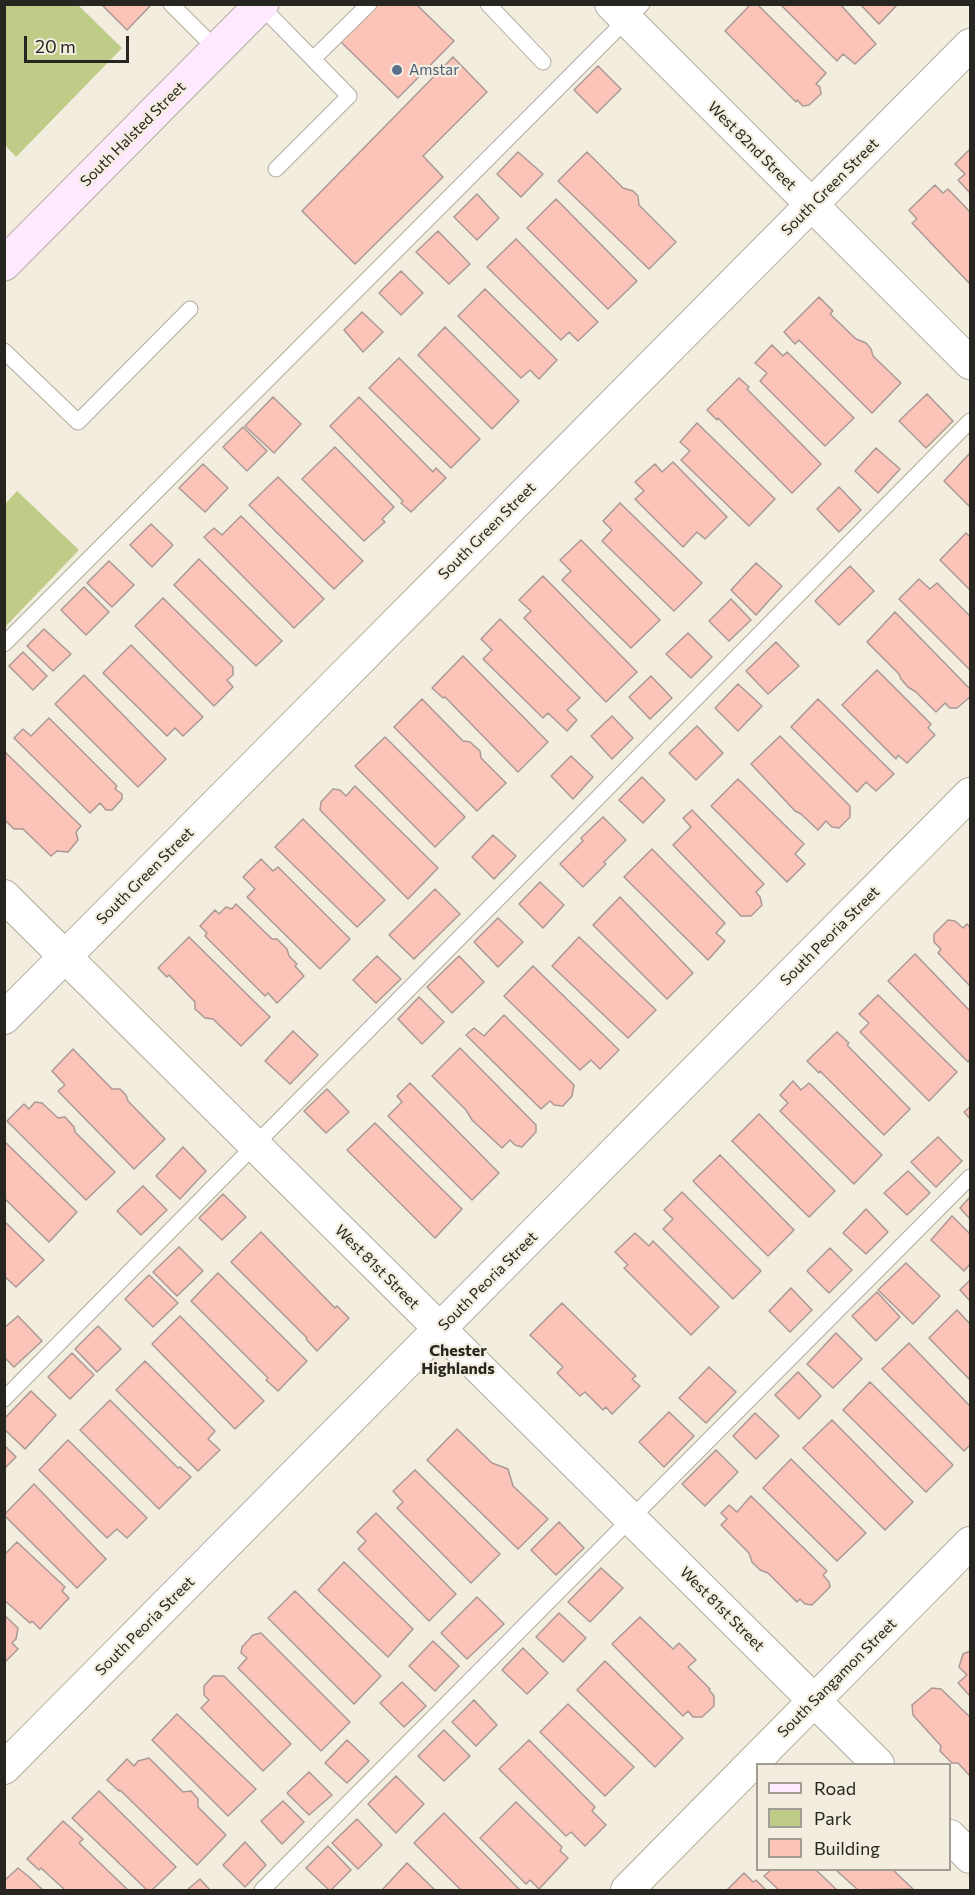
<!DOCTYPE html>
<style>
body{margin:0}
#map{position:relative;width:975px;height:1895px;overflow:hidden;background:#f2edde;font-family:Commissioner,sans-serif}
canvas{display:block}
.frame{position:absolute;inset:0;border:6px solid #27251f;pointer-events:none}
.legend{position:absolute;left:756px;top:1763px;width:195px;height:108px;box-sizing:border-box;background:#f2edde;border:2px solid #a19d92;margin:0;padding:8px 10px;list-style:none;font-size:18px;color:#27251f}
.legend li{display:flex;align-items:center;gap:12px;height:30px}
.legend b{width:30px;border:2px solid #a19d92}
.scale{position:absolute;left:24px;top:36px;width:105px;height:27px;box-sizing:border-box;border:3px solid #27251f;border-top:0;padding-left:8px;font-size:18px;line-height:21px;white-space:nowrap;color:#27251f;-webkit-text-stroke:4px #f2edde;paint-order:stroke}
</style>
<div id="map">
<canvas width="975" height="1895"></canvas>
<div class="frame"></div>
<ul class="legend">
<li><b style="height:8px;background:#fee9ff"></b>Road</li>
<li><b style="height:16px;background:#becc87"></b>Park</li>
<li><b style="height:16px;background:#fcc3b8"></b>Building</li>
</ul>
<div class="scale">20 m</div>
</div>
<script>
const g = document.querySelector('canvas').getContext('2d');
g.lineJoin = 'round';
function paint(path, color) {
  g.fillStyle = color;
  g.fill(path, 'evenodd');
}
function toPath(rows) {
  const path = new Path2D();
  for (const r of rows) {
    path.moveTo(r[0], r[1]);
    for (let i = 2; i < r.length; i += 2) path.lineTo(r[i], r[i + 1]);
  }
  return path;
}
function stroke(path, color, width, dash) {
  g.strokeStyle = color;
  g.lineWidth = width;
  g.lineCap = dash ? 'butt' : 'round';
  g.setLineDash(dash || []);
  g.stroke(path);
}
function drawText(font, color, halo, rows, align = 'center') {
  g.font = font + ' Commissioner,sans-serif';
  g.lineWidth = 4.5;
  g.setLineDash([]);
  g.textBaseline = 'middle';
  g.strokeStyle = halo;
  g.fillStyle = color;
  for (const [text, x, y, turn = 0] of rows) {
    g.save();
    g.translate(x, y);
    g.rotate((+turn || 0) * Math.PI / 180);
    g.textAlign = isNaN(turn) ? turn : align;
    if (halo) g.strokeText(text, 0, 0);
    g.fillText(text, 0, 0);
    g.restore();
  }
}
paint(toPath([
 [5,4,78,5,122,48,16,157,5,145],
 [17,491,79,550,5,627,5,504]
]), '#becc87');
const building = toPath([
 [101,4,152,4,127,30,101,4],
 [376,4,416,4,454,41,398,98,340,41,376,4],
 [751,4,757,4,826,73,816,84,820,87,821,94,809,105,803,106,797,100,796,102,725,31,751,4],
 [780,4,840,4,876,44,855,64,843,54,837,61,780,4],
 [860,4,896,4,897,5,879,24,860,4],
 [453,57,487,92,423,156,443,177,355,264,302,211,453,57],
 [598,66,621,89,597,113,574,90,598,66],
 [969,150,970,151,970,193,958,180,965,174,955,164,969,150],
 [518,152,543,174,521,197,497,174,518,152],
 [587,152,623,188,633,191,638,196,639,205,676,242,649,269,558,181,587,152],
 [935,185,943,193,948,189,970,212,970,284,912,223,917,219,909,210,935,185],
 [477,194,499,218,477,240,454,217,477,194],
 [556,199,637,281,608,309,527,228,556,199],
 [438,231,470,264,449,284,416,252,438,231],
 [516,239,598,322,578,341,569,332,561,340,487,267,516,239],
 [401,271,423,293,401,315,379,293,401,271],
 [485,289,557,360,539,379,530,370,521,378,458,316,485,289],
 [819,297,833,311,830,314,856,339,866,343,871,349,873,356,901,383,872,413,799,340,795,344,784,332,819,297],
 [362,312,383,332,363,352,344,330,362,312],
 [445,327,519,401,492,429,418,355,445,327],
 [772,345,783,356,787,352,854,418,825,446,760,381,767,373,755,363,772,345],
 [399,358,480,439,451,468,369,388,399,358],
 [739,378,749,387,747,389,821,464,792,493,718,418,717,420,707,410,739,378],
 [927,394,953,421,926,448,899,421,927,394],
 [273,397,301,424,274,453,245,426,273,397],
 [359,397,433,472,436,468,446,478,411,512,401,503,403,501,330,426,359,397],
 [697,423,775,499,749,526,681,460,690,451,680,442,697,423],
 [243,427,267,451,247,471,223,447,243,427],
 [335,447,394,507,382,519,385,522,364,541,302,479,335,447],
 [876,448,900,469,878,493,855,471,876,448],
 [970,453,970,507,944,481,970,453],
 [673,462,727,517,705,539,697,532,683,547,635,499,644,491,635,482,655,464,662,472,673,462],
 [203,464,228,488,205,512,179,488,203,464],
 [278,477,363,561,334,589,249,505,278,477],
 [839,487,861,510,839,532,817,509,839,487],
 [620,503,702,583,674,611,602,541,612,530,603,521,620,503],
 [241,516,324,599,294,628,204,537,214,528,222,535,241,516],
 [151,524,173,545,152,567,130,545,151,524],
 [966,533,970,537,970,590,940,560,966,533],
 [581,540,660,620,631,648,562,580,571,571,560,560,581,540],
 [199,559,282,641,256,666,174,585,199,559],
 [109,561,134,585,112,607,87,583,109,561],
 [756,563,782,586,756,615,731,590,756,563],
 [850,566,874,591,839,625,815,601,850,566],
 [543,576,637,672,606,702,524,618,531,611,519,600,543,576],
 [919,579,930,589,937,583,970,616,970,670,899,599,919,579],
 [84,587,109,612,86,635,61,610,84,587],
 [163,598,233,667,233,675,227,680,233,687,214,706,135,626,163,598],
 [731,599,751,620,729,641,709,621,731,599],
 [895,612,970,689,970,697,957,708,950,708,945,703,936,712,916,692,908,687,901,679,899,674,867,642,895,612],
 [500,619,580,698,567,710,577,720,567,731,548,713,543,718,483,659,492,650,481,639,500,619],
 [44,629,71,654,53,671,27,646,44,629],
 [688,633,712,657,691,678,666,654,688,633],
 [776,642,799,666,768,694,746,671,776,642],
 [131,645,203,717,183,736,175,728,167,736,103,673,131,645],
 [23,652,47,676,33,690,9,666,23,652],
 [463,656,548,742,518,772,445,697,443,698,432,688,463,656],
 [877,670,931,724,928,728,935,735,907,763,898,755,896,759,842,705,877,670],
 [84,675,166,759,138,787,55,704,84,675],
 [651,676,672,698,650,719,629,697,651,676],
 [738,684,762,706,738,731,715,708,738,684],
 [422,699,463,741,470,742,480,751,481,758,506,783,477,811,394,727,422,699],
 [818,699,894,774,876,791,866,782,857,792,791,727,818,699],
 [612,716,633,738,612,759,591,736,612,716],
 [49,718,117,786,115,789,122,794,122,799,112,810,106,810,100,803,90,813,14,738,23,729,31,736,49,718],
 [697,726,723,753,696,780,669,753,697,726],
 [780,736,850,806,850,817,839,828,832,827,826,821,818,830,801,814,795,811,751,764,780,736],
 [385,737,465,817,435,847,355,766,385,737],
 [4,751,81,826,76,832,78,840,68,852,57,851,51,856,23,829,14,829,5,820,4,751],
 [571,756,593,777,573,799,551,776,571,756],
 [642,777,665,800,643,823,619,800,642,777],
 [738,779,804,844,795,854,805,864,787,882,711,806,738,779],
 [355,786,438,868,408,899,320,810,321,802,333,789,340,790,346,796,355,786],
 [692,810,764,884,756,892,760,897,762,905,751,916,741,916,673,845,691,827,683,818,692,810],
 [603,817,626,840,604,862,606,864,583,887,560,864,583,841,581,838,603,817],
 [303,819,385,900,357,927,275,847,303,819],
 [493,835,516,856,494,879,472,857,493,835],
 [652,849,725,923,716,933,725,941,708,960,624,877,652,849],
 [261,859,273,871,278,867,350,939,320,969,247,897,255,889,243,877,261,859],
 [540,882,564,905,543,928,519,904,540,882],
 [435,889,460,914,414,959,389,935,435,889],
 [620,897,693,973,667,999,593,925,620,897],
 [236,904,272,939,277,939,287,949,289,956,297,964,295,966,304,976,277,1003,268,993,265,996,205,936,207,933,200,926,215,910,219,914,226,907,232,909,236,904],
 [498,918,523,942,498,967,474,942,498,918],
 [948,920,955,921,963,928,967,924,970,927,970,986,938,953,941,949,934,942,934,934,948,920],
 [189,937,270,1017,241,1046,213,1019,205,1018,195,1009,195,1002,169,975,167,977,158,968,189,937],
 [579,937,656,1010,628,1038,552,966,579,937],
 [915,954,970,1011,970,1059,968,1062,888,981,915,954],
 [377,956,401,979,376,1003,353,980,377,956],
 [459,956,484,982,452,1013,427,987,459,956],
 [533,966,619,1050,600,1069,591,1060,580,1070,504,996,533,966],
 [878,995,957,1072,929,1101,860,1032,869,1023,859,1014,878,995],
 [419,997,444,1022,422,1044,398,1019,419,997],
 [504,1015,574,1085,572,1096,563,1106,554,1105,550,1101,541,1109,466,1035,474,1028,484,1036,504,1015],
 [293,1031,318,1055,290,1084,265,1061,293,1031],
 [837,1032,849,1043,847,1045,910,1109,884,1135,820,1071,819,1073,807,1061,837,1032],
 [460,1048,536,1125,536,1132,522,1147,515,1145,510,1140,502,1148,472,1120,466,1110,432,1076,460,1048],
 [73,1049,112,1089,120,1089,126,1095,128,1101,165,1139,134,1169,58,1091,65,1085,52,1071,73,1049],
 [793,1081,801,1090,809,1083,882,1155,854,1184,780,1111,788,1103,780,1095,793,1081],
 [410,1083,499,1173,472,1200,388,1116,402,1102,397,1096,410,1083],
 [327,1089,349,1112,326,1133,304,1111,327,1089],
 [35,1102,42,1103,58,1118,65,1117,74,1127,75,1132,115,1172,86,1200,7,1121,24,1104,29,1109,35,1102],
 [970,1107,970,1119,964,1112,970,1107],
 [759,1114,835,1191,809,1217,732,1141,759,1114],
 [375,1123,462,1209,435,1238,347,1150,375,1123],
 [938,1137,962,1161,936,1187,911,1162,938,1137],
 [5,1142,77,1212,49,1242,4,1198,5,1142],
 [183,1147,206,1171,180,1199,156,1176,183,1147],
 [720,1155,794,1230,768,1256,693,1181,720,1155],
 [908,1171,930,1193,907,1215,884,1193,908,1171],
 [143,1186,167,1210,141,1235,117,1211,143,1186],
 [682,1192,761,1271,733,1299,663,1229,673,1219,664,1210,682,1192],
 [223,1194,246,1217,222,1240,199,1218,223,1194],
 [970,1197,970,1219,960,1208,970,1197],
 [866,1209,888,1232,866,1254,843,1233,866,1209],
 [952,1216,970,1234,970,1264,964,1271,931,1240,952,1216],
 [4,1221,44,1260,16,1287,4,1276,4,1221],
 [261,1232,335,1308,337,1306,349,1318,317,1351,306,1339,307,1338,231,1262,261,1232],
 [635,1233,649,1246,653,1241,719,1307,691,1335,624,1268,628,1265,615,1252,635,1233],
 [179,1247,203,1271,177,1296,153,1272,179,1247],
 [830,1248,852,1270,829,1293,807,1271,830,1248],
 [906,1263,940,1296,913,1324,878,1290,906,1263],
 [218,1273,307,1361,278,1391,266,1380,268,1378,191,1301,218,1273],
 [149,1275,178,1303,153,1327,125,1299,149,1275],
 [970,1280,970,1301,960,1290,970,1280],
 [791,1288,812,1310,790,1332,769,1311,791,1288],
 [877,1292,900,1317,876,1341,852,1316,877,1292],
 [562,1303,636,1376,632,1379,640,1386,612,1414,606,1407,603,1410,585,1392,580,1396,557,1373,563,1367,530,1335,562,1303],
 [957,1310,970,1324,970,1380,929,1338,957,1310],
 [18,1316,42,1341,14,1367,4,1357,4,1328,18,1316],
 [180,1316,264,1401,235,1429,152,1344,180,1316],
 [98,1326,121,1349,97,1372,75,1349,98,1326],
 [836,1333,862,1359,833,1388,807,1364,836,1333],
 [909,1343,970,1406,970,1445,964,1451,882,1369,909,1343],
 [72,1353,94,1375,70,1399,48,1377,72,1353],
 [145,1361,215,1431,208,1439,220,1450,198,1471,116,1390,145,1361],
 [709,1367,736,1392,706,1423,679,1398,709,1367],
 [798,1372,821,1396,799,1419,775,1395,798,1372],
 [870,1382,953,1465,926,1492,843,1410,870,1382],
 [31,1391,56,1415,25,1449,4,1429,4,1419,31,1391],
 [110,1400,178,1468,180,1467,191,1477,159,1509,80,1430,110,1400],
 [669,1412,694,1436,664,1467,639,1442,669,1412],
 [755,1413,779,1436,756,1459,733,1436,755,1413],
 [832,1420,913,1502,885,1530,803,1448,832,1420],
 [457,1429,492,1463,508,1469,513,1486,548,1519,518,1549,427,1460,457,1429],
 [68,1440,147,1518,127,1538,117,1529,107,1538,39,1470,68,1440],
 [4,1445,16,1457,4,1469,4,1445],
 [716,1450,738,1472,705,1506,682,1484,716,1450],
 [791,1459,866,1533,837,1561,763,1488,791,1459],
 [415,1470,500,1554,471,1583,397,1508,403,1502,393,1491,415,1470],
 [34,1484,106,1559,77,1588,4,1515,34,1484],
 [751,1496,827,1571,823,1575,829,1582,830,1587,812,1605,805,1604,800,1599,797,1602,768,1573,760,1570,752,1562,749,1553,721,1525,727,1519,721,1513,729,1505,737,1512,751,1496],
 [376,1513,456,1594,429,1621,358,1549,366,1541,357,1532,376,1513],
 [559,1522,584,1548,556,1575,531,1550,559,1522],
 [17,1542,65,1587,62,1591,69,1598,40,1629,32,1621,30,1623,4,1600,4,1555,17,1542],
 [344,1562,413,1629,388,1657,318,1590,344,1562],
 [601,1568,623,1588,590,1622,568,1602,601,1568],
 [295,1591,381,1676,354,1704,268,1618,295,1591],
 [477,1597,504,1624,467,1659,441,1633,477,1597],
 [559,1613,586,1638,563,1662,536,1637,559,1613],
 [4,1615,18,1628,16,1639,12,1643,18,1649,4,1663,4,1615],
 [640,1617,673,1649,679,1643,696,1660,688,1667,710,1689,709,1690,714,1696,714,1706,702,1717,693,1717,688,1711,683,1716,612,1644,640,1617],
 [261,1633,350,1722,321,1751,238,1668,247,1658,241,1653,242,1647,253,1635,261,1633],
 [433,1641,459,1666,435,1691,409,1666,433,1641],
 [523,1648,548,1673,527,1694,502,1670,523,1648],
 [970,1651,970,1696,958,1683,967,1675,959,1667,963,1654,970,1651],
 [605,1661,683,1738,655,1767,577,1690,605,1661],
 [213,1676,224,1676,291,1744,263,1771,201,1708,209,1700,204,1695,204,1686,213,1676],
 [402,1682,426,1706,404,1727,380,1703,402,1682],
 [932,1688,941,1689,970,1717,970,1776,958,1763,952,1763,940,1751,941,1746,913,1715,912,1705,932,1688],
 [474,1700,497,1725,476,1746,452,1722,474,1700],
 [568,1704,634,1767,605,1796,540,1732,568,1704],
 [177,1714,256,1789,228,1816,152,1740,177,1714],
 [444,1730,470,1756,444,1781,418,1756,444,1730],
 [347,1740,369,1761,347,1783,325,1763,347,1740],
 [529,1740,595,1807,592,1811,606,1825,585,1846,571,1832,566,1836,499,1769,529,1740],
 [149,1758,183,1792,191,1791,198,1799,198,1807,226,1835,197,1865,120,1790,119,1791,107,1780,127,1759,134,1766,138,1761,149,1758],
 [309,1772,332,1795,309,1815,287,1793,309,1772],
 [396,1776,424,1804,396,1833,368,1804,396,1776],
 [99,1791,176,1867,152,1890,147,1890,72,1818,99,1791],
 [283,1801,304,1822,282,1844,261,1821,283,1801],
 [516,1802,562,1847,560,1851,568,1858,539,1889,530,1880,526,1884,480,1838,516,1802],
 [444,1813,520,1890,461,1890,414,1843,444,1813],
 [357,1819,382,1845,358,1869,332,1843,357,1819],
 [63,1821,83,1839,79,1843,128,1890,65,1890,41,1868,39,1870,27,1859,63,1821],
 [245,1842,266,1865,245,1887,223,1865,245,1842],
 [328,1846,351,1870,331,1890,329,1890,306,1868,328,1846],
 [407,1863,435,1890,382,1890,407,1863],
 [18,1868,28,1876,43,1890,4,1890,4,1881,18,1868],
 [771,1870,816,1870,837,1890,779,1890,764,1876,771,1870],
 [836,1870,893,1870,913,1889,858,1890,836,1870],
 [744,1873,753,1882,756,1880,766,1890,727,1890,744,1873],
 [200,1879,210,1890,187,1890,200,1879]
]);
paint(building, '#fcc3b8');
stroke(building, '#aa9995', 1.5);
const service = toPath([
 [171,4,217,50],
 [488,4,543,62],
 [261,6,349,96,276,169],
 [313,59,369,4],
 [4,351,78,422,190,309],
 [4,644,642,4],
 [4,1399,970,421],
 [262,1890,970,1177]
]);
const minor = toPath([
 [611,4,970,363],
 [4,896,878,1764],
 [4,1018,970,45],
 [4,1768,970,794],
 [950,1836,970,1857],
 [627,1890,970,1543]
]);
const secondary = toPath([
 [4,264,262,4]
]);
stroke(service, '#b1ac9d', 17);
stroke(minor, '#b1ac9d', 34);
stroke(secondary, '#b1ac9d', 35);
stroke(service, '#fff', 15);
stroke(minor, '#fff', 32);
stroke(secondary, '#fee9ff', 33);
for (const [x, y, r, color] of [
 [397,70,6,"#5c6f8a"]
]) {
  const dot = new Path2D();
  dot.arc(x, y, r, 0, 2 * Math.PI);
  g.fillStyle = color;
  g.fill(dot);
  stroke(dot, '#f2edde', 2);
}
drawText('15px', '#4e5e75', '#f2edde', [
 ["Amstar",409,70]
], 'left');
drawText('15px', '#27251f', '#f2edde', [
 ["South Halsted Street",133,134,-45],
 ["West 82nd Street",752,146,45],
 ["South Green Street",830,187,-45],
 ["South Green Street",487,531,-45],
 ["South Green Street",145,876,-45],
 ["South Peoria Street",830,936,-45],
 ["West 81st Street",377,1267,45],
 ["South Peoria Street",488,1281,-45],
 ["West 81st Street",722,1609,45],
 ["South Peoria Street",145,1626,-45],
 ["South Sangamon Street",837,1678,-45]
]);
drawText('bold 16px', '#27251f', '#f2edde', [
 ["Chester",458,1351],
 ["Highlands",458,1369]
]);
</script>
